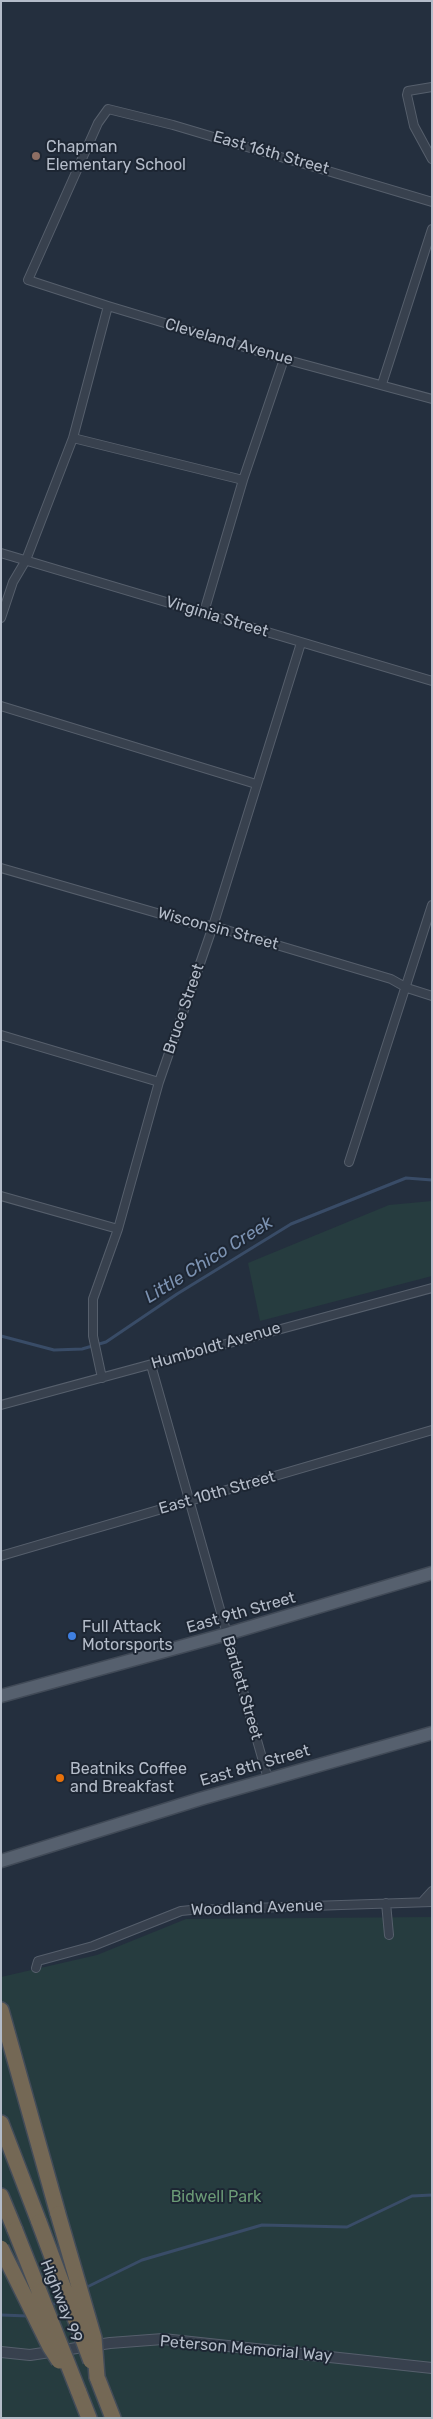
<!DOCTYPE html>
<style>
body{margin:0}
#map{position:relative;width:433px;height:2419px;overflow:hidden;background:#242f3e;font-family:Rubik,sans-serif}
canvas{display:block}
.frame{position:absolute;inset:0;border:2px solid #b4bcc9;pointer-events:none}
</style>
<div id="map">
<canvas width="433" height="2419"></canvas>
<div class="frame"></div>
</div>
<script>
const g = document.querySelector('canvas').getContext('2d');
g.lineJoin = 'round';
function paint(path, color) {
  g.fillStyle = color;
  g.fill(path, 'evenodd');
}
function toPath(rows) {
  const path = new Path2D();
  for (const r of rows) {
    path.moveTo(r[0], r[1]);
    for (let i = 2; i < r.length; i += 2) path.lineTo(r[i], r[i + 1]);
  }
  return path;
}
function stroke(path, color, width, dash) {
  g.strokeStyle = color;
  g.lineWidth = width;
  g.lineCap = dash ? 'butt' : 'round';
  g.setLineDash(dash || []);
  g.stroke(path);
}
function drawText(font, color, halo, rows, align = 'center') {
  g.font = font + ' Rubik,sans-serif';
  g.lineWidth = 4;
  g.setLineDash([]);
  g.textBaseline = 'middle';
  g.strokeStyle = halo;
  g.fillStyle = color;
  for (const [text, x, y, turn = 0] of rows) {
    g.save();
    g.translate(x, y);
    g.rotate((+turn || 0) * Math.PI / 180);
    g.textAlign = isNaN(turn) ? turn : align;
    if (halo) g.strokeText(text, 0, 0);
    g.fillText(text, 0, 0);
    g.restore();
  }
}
paint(toPath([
 [432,1201,432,1276,260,1321,248,1263,389,1205],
 [432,1917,432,2418,1,2418,1,1977,97,1955,186,1919]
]), '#263c3f');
stroke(toPath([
 [1,1336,54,1350,82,1349,106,1342,177,1294,291,1224,406,1178,432,1180],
 [85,2288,142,2260,262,2225,347,2227,412,2196,432,2195],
 [50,2306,64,2299],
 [1,2315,28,2316]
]), '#394c67', 3);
const minor = toPath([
 [432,87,408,91,407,95,414,126,432,159],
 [432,202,173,125,108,109,98,123,28,280,108,306,284,359,432,399],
 [382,384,432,229],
 [73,438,243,480],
 [1,553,432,681],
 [204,612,243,480,284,359],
 [1,618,13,582,26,560,73,438,108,306],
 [1,706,256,784],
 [1,868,195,924,213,926,391,979,407,988,432,996],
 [1,1035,159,1082],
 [349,1162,432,905],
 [1,1196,118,1229],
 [151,1365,268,1779],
 [102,1378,93,1336,93,1299,118,1229,159,1082,213,926,301,643],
 [1,1405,432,1288],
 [1,1556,432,1430],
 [422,1902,432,1891],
 [386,1903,389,1935],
 [36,1968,38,1961,93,1946,181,1911,191,1910,432,1902]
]);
const tertiary = toPath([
 [1,2352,30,2355,110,2343,163,2339,432,2368]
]);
const primary = toPath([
 [1,1696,227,1634,432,1573],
 [1,1861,200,1799,432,1733]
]);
const motorway = toPath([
 [1,2010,58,2214],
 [1,2123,39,2222],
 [1,2196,15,2230],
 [97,2377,113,2418],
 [78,2390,89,2418]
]);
stroke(minor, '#565f6c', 10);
stroke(tertiary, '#565f6c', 12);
stroke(primary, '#414a57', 15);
stroke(motorway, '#434c59', 18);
stroke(minor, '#38414e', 8);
stroke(tertiary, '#38414e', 10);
stroke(primary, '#56606e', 12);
stroke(motorway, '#746855', 15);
const motorwayBridge = toPath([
 [58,2214,94,2338,97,2377],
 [39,2222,91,2361],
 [15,2230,78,2390],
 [1,2248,50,2347,59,2361]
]);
stroke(motorwayBridge, '#434c59', 18, []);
stroke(motorwayBridge, '#746855', 15);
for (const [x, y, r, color] of [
 [36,156,5,"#8d6e63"],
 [72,1636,5,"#3f7fe0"],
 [60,1778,5,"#e8710a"]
]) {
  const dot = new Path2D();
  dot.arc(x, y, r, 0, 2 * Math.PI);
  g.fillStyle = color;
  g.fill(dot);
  stroke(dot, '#1d2633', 2);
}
drawText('16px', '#b4bcc9', '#1d2633', [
 ["Chapman",46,147],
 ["Elementary School",46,165],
 ["Full Attack",82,1627],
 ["Motorsports",82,1645],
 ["Beatniks Coffee",70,1769],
 ["and Breakfast",70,1787]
], 'left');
drawText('16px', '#b4bcc9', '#1d2633', [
 ["East 16th Street",271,153,16],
 ["Cleveland Avenue",229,342,16],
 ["Virginia Street",217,617,17],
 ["Wisconsin Street",218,929,15],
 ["Bruce Street",184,1009,-71],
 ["Humboldt Avenue",216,1346,-16],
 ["East 10th Street",217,1493,-16],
 ["East 9th Street",241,1613,-16],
 ["Bartlett Street",242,1688,74],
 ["East 8th Street",255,1766,-16],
 ["Woodland Avenue",257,1908,-2],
 ["Highway 99",61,2301,68],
 ["Peterson Memorial Way",246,2349,5]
]);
drawText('16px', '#6b9a76', '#1d2633', [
 ["Bidwell Park",216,2197]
]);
drawText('italic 18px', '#7c92b1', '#1d2633', [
 ["Little Chico Creek",209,1260,-32]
]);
</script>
